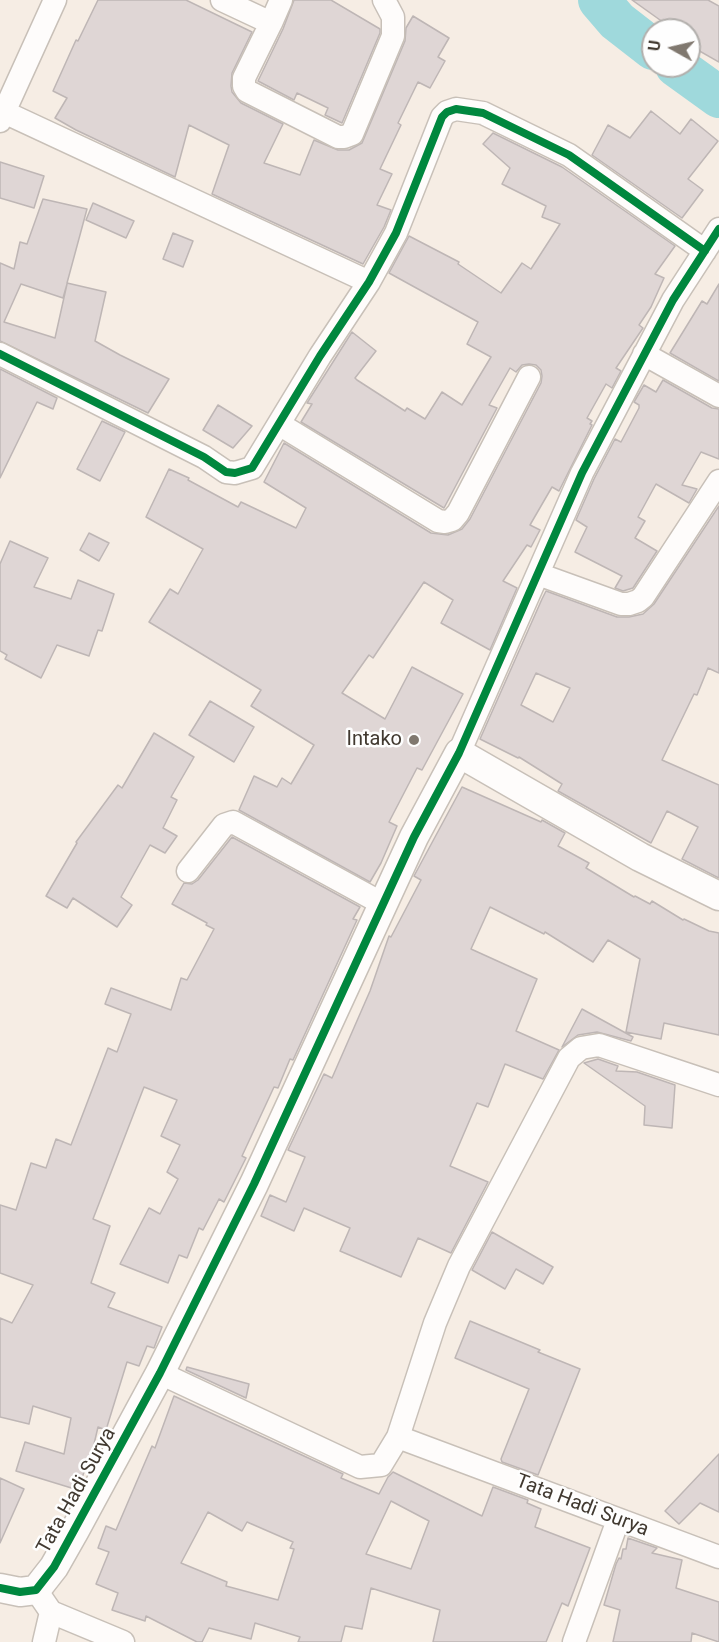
<!DOCTYPE html>
<style>
body{margin:0}
#map{position:relative;width:719px;height:1642px;overflow:hidden;background:#f6ede4;font-family:Roboto,sans-serif}
canvas{display:block}
.north{position:absolute;left:641px;top:18px;width:60px;height:60px;box-sizing:border-box;background:#fefefe;border:2px solid #b2afac;border-radius:50%;rotate:278deg;font-size:16px;font-weight:700;line-height:24px;text-align:center;color:#413930}
.north::after{content:'';display:block;margin:auto;width:21px;height:27px;background:#80786f;clip-path:polygon(50% 0,100% 100%,50% 72%,0 100%)}
</style>
<div id="map">
<canvas width="719" height="1642"></canvas>
<div class="north">U</div>
</div>
<script>
const g = document.querySelector('canvas').getContext('2d');
g.lineJoin = 'round';
function toPath(rows) {
  const path = new Path2D();
  for (const r of rows) {
    path.moveTo(r[0], r[1]);
    for (let i = 2; i < r.length; i += 2) path.lineTo(r[i], r[i + 1]);
  }
  return path;
}
function stroke(path, color, width, dash) {
  g.strokeStyle = color;
  g.lineWidth = width;
  g.lineCap = dash ? 'butt' : 'round';
  g.setLineDash(dash || []);
  g.stroke(path);
}
function paint(path, color) {
  g.fillStyle = color;
  g.fill(path, 'evenodd');
}
function drawText(font, color, halo, rows, align = 'center') {
  g.font = font + ' Roboto,sans-serif';
  g.lineWidth = 5;
  g.setLineDash([]);
  g.textBaseline = 'middle';
  g.strokeStyle = halo;
  g.fillStyle = color;
  for (const [text, x, y, turn = 0] of rows) {
    g.save();
    g.translate(x, y);
    g.rotate((+turn || 0) * Math.PI / 180);
    g.textAlign = isNaN(turn) ? turn : align;
    if (halo) g.strokeText(text, 0, 0);
    g.fillText(text, 0, 0);
    g.restore();
  }
}
stroke(toPath([
 [599,0,617,21,653,49],
 [676,66,719,97]
]), '#9fd9dc', 42);
const building = toPath([
 [98,0,186,0,252,32,232,73,231,86,232,92,241,103,283,124,264,163,300,175,314,140,338,150,349,150,362,143,405,41,406,28,413,16,449,38,438,57,445,61,430,88,418,82,398,123,401,125,380,169,392,174,377,205,391,210,384,227,363,264,212,194,229,145,189,125,175,177,76,130,55,118,67,98,53,91,76,40,78,41,98,0],
 [294,0,331,0,380,29,380,33,342,123,325,115,328,108,297,93,294,100,258,81,283,29,294,0],
 [632,0,708,0,719,6,719,62,689,45,689,30,674,30,632,0],
 [651,111,680,134,691,119,718,141,688,179,703,190,682,218,592,155,608,125,630,138,651,111],
 [493,133,562,167,675,246,655,274,664,278,651,307,639,325,643,328,616,368,621,371,612,388,606,384,587,418,592,421,590,424,592,425,559,491,552,487,530,525,540,530,531,547,527,545,503,581,517,588,490,650,441,623,453,600,424,582,373,658,369,655,342,693,385,719,412,667,463,694,422,770,417,768,389,822,397,826,381,863,370,882,239,810,254,776,277,787,282,778,291,784,314,745,251,706,261,690,149,622,170,589,178,594,203,549,146,517,169,469,189,478,188,480,238,507,241,502,296,528,306,508,264,482,284,443,431,533,448,535,462,529,470,519,541,383,542,376,541,370,536,365,529,364,522,365,516,372,510,368,489,405,497,408,444,508,301,422,312,404,307,403,352,332,376,351,355,378,357,380,405,411,407,408,425,419,442,392,462,405,491,357,467,344,478,322,389,273,409,236,459,262,458,264,501,293,522,263,531,269,560,224,542,217,546,206,502,184,510,168,483,144,493,133],
 [0,162,44,176,34,208,0,198,0,162],
 [43,199,87,209,67,283,106,292,95,341,120,355,169,379,148,413,0,341,0,263,14,269,20,242,27,244,43,199],
 [21,284,63,298,67,284,55,338,4,322,21,284],
 [93,203,134,221,126,238,86,220,93,203],
 [173,233,193,241,183,267,163,259,173,233],
 [719,284,719,381,670,353,702,301,707,304,719,284],
 [0,369,57,398,53,409,37,402,0,478,0,369],
 [663,380,712,408,719,409,719,459,701,452,682,485,697,489,689,503,656,484,638,517,645,521,635,538,657,551,633,588,623,591,615,588,622,576,575,552,587,527,576,520,594,479,615,439,621,442,639,408,639,405,634,402,644,385,656,392,663,380],
 [218,405,252,426,233,448,203,430,218,405],
 [102,421,125,432,100,481,77,469,102,421],
 [719,506,719,673,708,668,697,695,694,694,662,760,719,785,719,878,682,859,698,827,667,811,651,843,558,791,562,784,519,757,518,758,480,739,542,599,546,591,617,617,629,617,643,614,654,604,719,506],
 [536,673,570,688,553,722,521,705,536,673],
 [89,533,109,543,99,561,80,550,89,533],
 [10,541,48,558,34,587,71,599,78,580,114,594,102,631,98,630,89,656,57,645,41,678,5,659,7,655,0,651,0,564,10,541],
 [210,701,254,727,234,762,189,735,210,701],
 [154,733,194,757,171,797,177,800,163,828,177,836,165,853,150,845,121,897,132,905,117,927,73,898,67,908,46,896,77,843,76,842,118,785,122,788,154,733],
 [462,787,541,822,542,820,565,833,558,846,589,863,586,868,634,897,635,896,650,904,652,901,683,920,684,919,709,931,719,933,719,1035,664,1023,661,1039,626,1032,640,959,608,940,593,962,545,932,544,934,490,907,471,949,537,979,516,1031,559,1050,543,1079,505,1064,488,1107,477,1103,450,1166,488,1182,451,1253,418,1238,401,1277,340,1251,350,1228,304,1208,294,1231,261,1216,270,1195,286,1202,305,1157,288,1150,324,1074,332,1078,370,991,389,936,391,937,421,880,414,876,462,787],
 [232,837,360,907,353,919,357,920,293,1060,290,1059,278,1088,274,1087,242,1156,246,1158,224,1202,219,1199,203,1230,199,1228,187,1258,179,1255,168,1283,120,1264,149,1208,160,1214,178,1179,167,1172,180,1145,161,1136,177,1100,144,1087,93,1219,110,1226,91,1283,115,1293,108,1307,162,1327,154,1348,147,1346,139,1366,127,1362,106,1430,98,1427,91,1457,89,1457,78,1490,16,1471,25,1442,64,1454,71,1418,33,1406,29,1424,0,1417,0,1318,12,1323,33,1285,0,1273,0,1205,16,1210,31,1163,46,1168,56,1139,71,1145,108,1048,117,1052,131,1014,105,1004,111,988,171,1010,181,978,187,980,214,929,206,925,207,923,172,904,184,883,192,884,198,880,232,837],
 [582,1009,633,1037,631,1041,597,1032,578,1035,562,1047,582,1009],
 [598,1059,618,1066,616,1071,637,1072,675,1085,672,1128,644,1125,645,1106,584,1063,598,1059],
 [492,1232,553,1267,543,1284,516,1269,505,1289,472,1270,492,1232],
 [470,1321,540,1350,538,1352,580,1369,538,1475,502,1462,501,1459,529,1389,455,1358,470,1321],
 [187,1367,249,1384,246,1398,186,1370,187,1367],
 [174,1396,343,1474,341,1478,379,1494,388,1477,393,1472,482,1516,493,1487,528,1500,527,1503,541,1509,535,1527,590,1548,568,1606,562,1603,546,1642,433,1642,440,1610,371,1588,362,1629,345,1626,341,1642,298,1642,300,1637,255,1623,251,1639,209,1628,202,1642,197,1642,146,1616,145,1621,112,1610,118,1593,96,1584,109,1552,98,1548,106,1526,116,1530,152,1446,155,1448,174,1396],
 [391,1501,429,1521,411,1569,366,1554,391,1501],
 [208,1512,242,1531,247,1522,293,1542,290,1548,294,1549,278,1600,226,1586,227,1582,181,1563,208,1512],
 [719,1454,719,1512,700,1503,679,1524,665,1511,719,1454],
 [0,1478,24,1489,0,1543,0,1478],
 [628,1538,657,1548,652,1553,682,1560,676,1588,719,1602,719,1642,692,1633,691,1642,613,1642,620,1610,604,1605,616,1564,619,1558,621,1559,623,1549,626,1549,628,1538]
]);
paint(building, '#dfd6d5');
stroke(building, '#beb6b5', 1.5);
const minor = toPath([
 [222,0,271,23,244,78,244,86,247,91,338,137,344,137,352,134,393,36,393,17,384,0],
 [271,23,281,0],
 [4,112,369,282],
 [0,121,55,0],
 [0,354,204,457,226,472,235,473,252,468,320,356,369,282,396,233,442,117,447,112,456,109,483,113,569,155,705,251],
 [644,354,719,396],
 [279,424,438,521,445,522,452,520,458,513,529,377],
 [538,574,621,604,629,604,638,601,643,597,719,481],
 [459,753,582,473,673,300,719,229],
 [188,871,224,825,233,822,383,904],
 [160,1373,360,1467,381,1465,398,1437,719,1557],
 [398,1437,435,1323,459,1266,569,1058,581,1048,599,1045,719,1085],
 [36,1590,51,1612,123,1642],
 [44,1642,51,1612],
 [574,1642,618,1520]
]);
const tertiary = toPath([
 [0,1588,20,1592,36,1590,54,1567,75,1530,160,1373,254,1184,414,837,459,753,640,857,719,896]
]);
stroke(minor, '#c8c0b8', 25);
stroke(tertiary, '#c8c0b8', 31);
stroke(minor, '#fefcfb', 22);
stroke(tertiary, '#fefcfb', 28);
stroke(toPath([
 [0,354,204,457,226,472,235,473,252,468,320,356,369,282,396,233,442,117,447,112,456,109,483,113,569,155,705,251],
 [0,1588,20,1592,36,1590,54,1567,160,1373,254,1184,414,837,459,753,582,473,673,300,719,229]
]), '#00873e', 8);
for (const [x, y, r, color] of [
 [414,740,6,"#80786f"]
]) {
  const dot = new Path2D();
  dot.arc(x, y, r, 0, 2 * Math.PI);
  g.fillStyle = color;
  g.fill(dot);
  stroke(dot, '#fefefe', 2);
}
drawText('20px', '#413930', '#fefefe', [
 ["Intako",402,740]
], 'right');
drawText('20px', '#413930', '#fefefe', [
 ["Tata Hadi Surya",77,1491,-61],
 ["Tata Hadi Surya",582,1506,21]
]);
</script>
